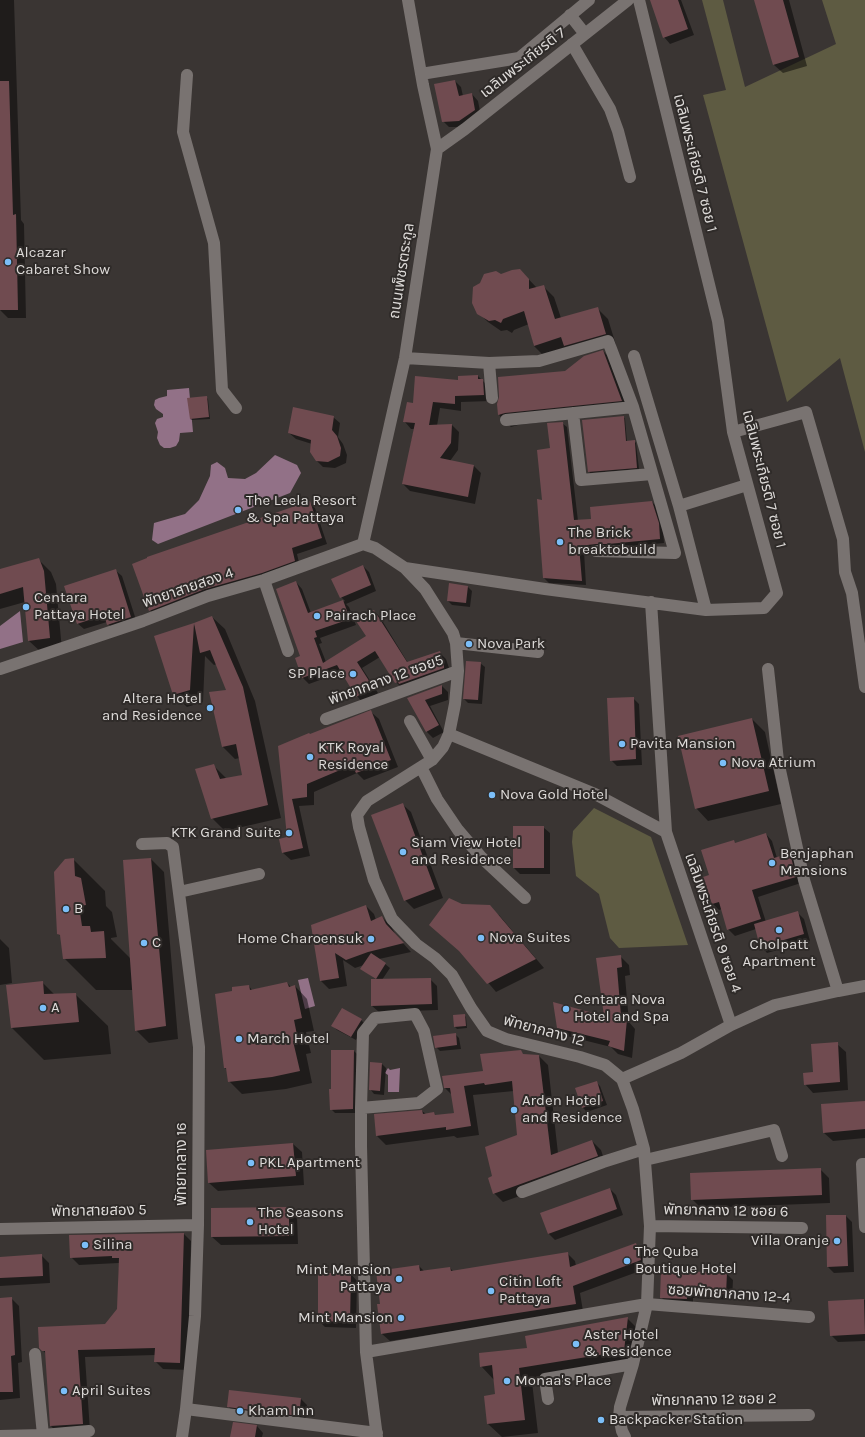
<!DOCTYPE html>
<meta charset="utf-8">
<style>
body{margin:0}
canvas{display:block;background:#3a3533}
</style>
<canvas width="865" height="1437"></canvas>
<script>
const g = document.querySelector('canvas').getContext('2d');
g.lineJoin = 'round';
function paint(path, color) {
  g.fillStyle = color;
  g.fill(path, 'evenodd');
}
function toPath(rows) {
  const path = new Path2D();
  for (const r of rows) {
    path.moveTo(r[0], r[1]);
    for (let i = 2; i < r.length; i += 2) path.lineTo(r[i], r[i + 1]);
  }
  return path;
}
function stroke(path, color, width, dash) {
  g.strokeStyle = color;
  g.lineWidth = width;
  g.lineCap = dash ? 'butt' : 'round';
  g.setLineDash(dash || []);
  g.stroke(path);
}
function drawText(font, color, halo, rows, align = 'center') {
  g.font = font + ' Karla,"Noto Sans Thai",sans-serif';
  g.lineWidth = 4;
  g.setLineDash([]);
  g.textBaseline = 'middle';
  g.strokeStyle = halo;
  g.fillStyle = color;
  for (const [text, x, y, turn = 0] of rows) {
    g.save();
    g.translate(x, y);
    g.rotate((+turn || 0) * Math.PI / 180);
    g.textAlign = isNaN(turn) ? turn : align;
    if (halo) g.strokeText(text, 0, 0);
    g.fillText(text, 0, 0);
    g.restore();
  }
}
paint(toPath([
 [702,0,723,0,745,87,836,44,822,0,865,0,865,452,840,358,787,402,703,95,726,90],
 [594,808,651,837,688,945,619,948,610,938,599,894,576,876,572,842,573,831]
]), '#5e5b42');
paint(toPath([
 [189,388,193,432,180,433,179,441,176,446,170,448,164,448,160,445,157,438,158,432,155,423,157,419,163,417,163,414,156,409,154,405,155,400,159,398,167,396,167,390],
 [275,455,297,465,301,473,290,493,158,544,152,540,154,523,185,514,199,500,210,476,211,465,217,462,225,468,228,478,245,479,256,473],
 [20,611,23,642,0,649,0,626],
 [308,978,315,1006,305,1009,298,980],
 [388,1068,390,1070,400,1068,399,1092,388,1092,388,1075,385,1073]
]), '#927187');
paint(toPath([
 [0,0,14,0,21,220,24,224,26,318,8,318,0,310],
 [651,0,681,0,694,35,670,44,664,37],
 [755,0,789,0,807,66,783,73,774,65],
 [455,81,461,87,463,96,472,94,478,101,481,116,465,127,449,127,443,121],
 [520,270,537,288,543,286,554,297,561,318,597,308,608,319,616,345,545,357,534,346,529,324,514,330,512,333,507,330,501,331,488,322,476,311,501,275],
 [603,351,616,364,634,412,518,425,511,427,499,415,565,372],
 [478,376,489,387,491,401,461,402,461,411,440,408,437,426,452,425,459,432,458,450,450,461,474,466,481,473,475,504,410,491,403,484,414,429,411,429,405,422,414,404,459,381],
 [206,397,208,399,210,419,192,420,190,419],
 [333,417,340,423,338,437,343,444,347,455,346,463,335,468,323,467,317,461,312,444,296,439,289,433],
 [623,417,625,418,627,442,634,441,636,443,639,469,590,473,589,471],
 [562,423,567,427,578,521,592,520,652,502,657,507,663,529,664,543,613,548,601,548,584,551,586,585,549,583,544,578,543,501,551,449],
 [309,502,315,508,327,544,297,554,300,567,156,616,150,610],
 [38,559,51,572,56,584,62,650,42,653,29,641,25,602,0,609,0,570],
 [363,566,369,572,376,591,346,604,349,607,356,625,320,638,322,643,319,644,326,662,367,637,374,611,380,617,408,663,440,653,446,659,450,671,402,688,396,682,380,657,362,668,378,693,363,703,357,696,342,672,309,684,303,678,296,659,301,657,296,582,302,589,311,613,345,601,341,597],
 [115,570,122,576,137,623,114,631,107,622,84,629,77,623],
 [468,587,472,591,470,607,452,605,448,601],
 [212,617,225,629,255,701,281,818,225,831,212,818,214,766,227,779,243,775,240,758,235,759,222,746,227,690,217,664,214,665,205,656,203,702,187,707,174,695,193,624,195,626],
 [480,663,485,667,482,704,468,703,464,699],
 [442,686,448,692,448,700,430,706,444,732,433,738,427,732,408,698],
 [633,698,639,704,642,765,617,766,611,760],
 [371,712,379,719,398,767,364,780,357,773,314,792,314,805,299,806,310,856,291,860,283,853,288,838,279,747],
 [752,719,765,732,781,804,708,821,696,808],
 [402,804,411,812,443,898,414,909,405,900],
 [543,827,550,833,550,874,520,874,514,868],
 [766,834,772,841,777,858,790,854,796,860,801,883,758,897,766,922,798,913,804,919,810,941,767,953,761,946,756,929,735,936,728,929,722,909,719,910,713,904,710,876,733,841,736,844],
 [73,859,105,891,106,906,112,912,117,937,111,938,111,939,131,959,151,859,164,872,178,1039,149,1043,136,1030,133,990,96,990,64,958,62,937,58,934],
 [462,905,499,915,544,968,496,992,464,954],
 [366,906,374,914,376,920,382,917,391,926,395,934,411,952,379,959,390,968,382,980,430,979,437,986,438,1010,379,1012,372,1006,377,980,362,969,364,965,355,968,343,960,347,986,329,989,321,981,312,926],
 [0,939,9,948,12,983,0,985],
 [620,956,629,965,630,975,625,976,629,1022,635,1029,632,1058,618,1054,611,1047,567,1036,558,1028,605,1017,597,959],
 [42,982,55,995,75,994,108,1026,111,1054,44,1060,12,1028],
 [287,983,291,987,295,986,307,999,314,1031,306,1032,311,1053,306,1054,312,1083,286,1089,242,1094,229,1081,227,1070,225,1068,234,992,249,986,252,990],
 [464,1015,466,1017,467,1028,457,1029,455,1027,454,1016],
 [361,1020,365,1024,356,1040,337,1030,333,1026],
 [455,1034,459,1038,461,1049,440,1051,436,1047],
 [837,1044,846,1052,848,1090,813,1093,805,1084],
 [354,1051,358,1055,356,1113,335,1113,331,1109],
 [524,1055,539,1056,548,1065,558,1153,592,1141,601,1150,606,1165,503,1202,494,1193,493,1177,519,1135,514,1091,473,1095,479,1135,457,1138,454,1136,386,1145,377,1136,422,1111,426,1114,434,1113,436,1116,455,1113,452,1095,445,1088],
 [371,1063,382,1064,386,1068,384,1095,374,1094,370,1089],
 [596,1082,600,1086,607,1105,587,1112,583,1108],
 [865,1102,865,1138,833,1141,824,1133],
 [293,1144,302,1152,304,1185,218,1191,209,1183],
 [820,1169,829,1178,830,1203,701,1208,692,1199],
 [610,1189,616,1195,623,1215,555,1240,548,1233],
 [289,1208,297,1216,298,1244,221,1245,212,1237],
 [846,1216,852,1222,854,1272,834,1273,828,1267],
 [184,1234,191,1241,188,1370,163,1369,155,1361,156,1355,85,1357,90,1431,58,1434,51,1426,46,1354,40,1347,105,1325,118,1310,119,1263,79,1265,71,1257],
 [635,1244,643,1251,648,1268,580,1293,583,1311,390,1341,382,1334,381,1305,419,1266,424,1271,450,1268,454,1272,567,1253,575,1261,576,1266],
 [42,1256,49,1263,50,1283,0,1286,0,1258],
 [351,1274,357,1281,356,1328,325,1327,319,1321],
 [727,1274,733,1280,732,1300,693,1298,693,1305,667,1303,661,1297],
 [11,1298,19,1306,22,1362,18,1363,20,1398,0,1400,0,1299],
 [865,1300,865,1341,838,1342,831,1335,829,1302],
 [627,1318,641,1332,638,1365,532,1382,538,1433,502,1437,488,1424,496,1395,494,1380,481,1366,528,1348],
 [230,1391,301,1399,307,1405,305,1422,234,1413,228,1406],
 [257,1426,263,1433,262,1437,231,1437]
]), '#0007');
paint(toPath([
 [650,0,678,0,688,29,663,38],
 [754,0,783,0,799,57,773,65],
 [455,80,459,96,472,93,475,110,459,121,442,122,434,84],
 [0,81,9,81,13,215,16,214,18,310,0,310],
 [520,269,529,279,529,289,544,285,555,319,598,307,606,334,564,346,561,337,534,346,524,311,503,319,501,323,495,320,489,321,477,314,472,303,473,287,480,283,484,274,496,271,501,274,512,270],
 [603,350,622,401,505,413,498,415,497,404,499,397,498,377,565,371,584,356],
 [478,375,478,379,483,379,484,395,455,396,455,404,433,402,429,425,452,424,451,443,440,458,474,465,468,497,402,484,415,423,403,422,407,402,413,403,415,376,458,380,458,376],
 [207,396,209,417,190,419,187,398],
 [293,407,334,416,332,430,337,436,341,448,340,456,328,462,316,461,310,452,311,440,288,433],
 [624,416,626,441,635,440,635,443,637,468,588,472,582,420],
 [563,422,574,520,591,519,590,507,652,501,659,523,660,539,608,544,596,544,579,546,582,581,543,578,537,499,542,500,537,450,550,448,547,423],
 [310,501,322,538,292,548,295,561,262,573,205,589,149,611,132,564,147,558,147,557],
 [39,558,44,571,50,638,28,641,23,587,0,594,0,569],
 [363,565,371,585,340,598,331,579],
 [116,569,131,617,107,625,104,615,77,624,64,586],
 [296,581,308,613,343,600,350,619,315,631,317,637,314,638,323,663,366,636,356,621,374,610,407,662,440,651,444,664,444,668,399,684,398,682,395,683,375,651,357,662,373,687,356,697,337,665,302,678,295,658,300,656,276,589],
 [449,583,468,586,466,603,447,601],
 [212,616,243,687,268,805,211,819,195,769,214,764,220,779,242,775,236,744,222,747,209,692,226,690,210,650,200,653,194,623],
 [194,623,190,690,173,695,154,636],
 [466,661,481,662,478,700,463,699],
 [442,685,442,694,425,700,439,725,426,732,407,698],
 [634,697,636,759,610,761,607,698],
 [371,710,391,760,356,773,352,765,307,784,307,797,292,799,303,848,282,853,279,839,287,837,278,746,309,733,310,734],
 [752,718,769,791,695,809,678,736],
 [403,803,435,889,404,901,371,815],
 [513,826,544,826,544,868,513,868],
 [766,833,774,858,790,853,796,877,752,890,761,919,727,930,719,902,712,904,703,877,709,875,701,850,734,840,735,843],
 [74,858,75,876,81,878,86,905,79,906,82,926,90,926,91,932,104,931,106,958,63,959,60,935,57,934,54,872,65,859],
 [151,858,166,1026,135,1031,123,860],
 [449,898,462,904,490,905,536,959,487,984,459,951,429,925],
 [366,905,371,921,382,916,386,924,404,943,368,952,346,960,335,953,339,978,320,981,311,925],
 [798,911,804,934,760,947,754,924],
 [371,953,386,963,376,979,360,969],
 [621,955,622,967,617,968,621,1016,627,1019,624,1051,608,1046,610,1041,557,1028,553,1002,604,1016,596,958],
 [431,978,432,1004,371,1006,371,979],
 [43,981,44,994,76,993,79,1022,11,1028,6,985],
 [287,982,289,987,295,985,302,1018,294,1020,298,1040,293,1041,300,1071,272,1077,228,1082,226,1068,224,1068,215,994,232,991,232,987,249,985,250,990],
 [342,1008,362,1019,351,1037,331,1026],
 [465,1014,466,1026,454,1027,453,1015],
 [456,1033,457,1045,435,1048,433,1036],
 [838,1042,840,1082,804,1085,803,1073,813,1072,811,1044],
 [331,1050,354,1050,353,1109,330,1110,329,1089,331,1089],
 [521,1050,523,1054,539,1055,551,1155,592,1140,598,1156,493,1194,488,1178,492,1176,485,1147,517,1135,512,1081,485,1085,484,1083,464,1086,471,1126,446,1130,446,1127,376,1136,374,1114,422,1110,423,1114,434,1112,435,1115,454,1113,450,1088,444,1088,442,1076,483,1071,480,1054],
 [370,1062,382,1063,380,1091,369,1090],
 [597,1081,603,1101,582,1108,575,1088],
 [865,1101,865,1129,823,1133,821,1104],
 [293,1143,296,1176,208,1183,206,1150],
 [821,1168,822,1195,691,1200,690,1173],
 [610,1188,617,1209,548,1234,540,1213],
 [289,1207,289,1236,211,1237,211,1208],
 [826,1215,846,1215,848,1266,827,1267],
 [184,1233,180,1363,154,1362,155,1348,78,1350,83,1424,50,1426,45,1351,42,1351,39,1348,38,1327,105,1324,117,1309,119,1258,112,1258,112,1256,70,1258,69,1235],
 [636,1243,641,1260,573,1286,576,1304,381,1334,377,1304,380,1304,376,1271,419,1265,420,1271,450,1267,451,1271,568,1252,570,1267],
 [42,1254,43,1276,0,1278,0,1257],
 [661,1270,727,1273,726,1294,687,1292,687,1299,660,1298],
 [318,1273,351,1273,350,1322,318,1321],
 [12,1297,15,1355,11,1356,13,1392,0,1392,0,1298],
 [864,1299,865,1334,830,1336,828,1301],
 [628,1317,624,1351,519,1368,525,1420,487,1424,484,1396,495,1394,492,1365,480,1367,479,1353,527,1348,525,1336],
 [229,1390,301,1398,299,1416,227,1407],
 [233,1422,257,1425,255,1437,230,1437]
]), '#704b50');
stroke(toPath([
 [570,15,585,34],
 [572,44,610,109,618,131,630,177],
 [421,74,519,58,589,0],
 [187,75,183,132,214,243,222,390,236,408],
 [437,149,465,129,628,0],
 [634,356,679,506,706,610],
 [405,358,489,363,539,361,608,341,633,407,675,553,596,551],
 [489,363,492,398],
 [573,413,581,480,652,474],
 [506,420,633,407],
 [733,432,806,412,843,539,845,572,852,593,865,687],
 [679,506,747,485],
 [363,544,375,548,405,568,425,589,453,633,456,643,458,671,455,704,449,734,443,747,432,760,367,801,357,815,359,827,374,880,392,919,416,944,435,958,452,975,471,1008,487,1031,506,1039,580,1057,605,1065,622,1079,633,1109,644,1149,650,1226,647,1304,633,1364,620,1407,619,1417,622,1431,625,1437],
 [363,544,405,358,437,149,423,85,408,0],
 [405,568,545,589,706,610,764,608,777,593,733,432,718,321,639,0],
 [264,580,288,651],
 [651,602,666,832,731,1025],
 [456,643,538,652],
 [0,669,143,621,208,596,264,580,363,544],
 [768,669,778,761,804,880,838,991],
 [326,719,458,671],
 [410,721,432,760],
 [449,734,595,794,666,832],
 [421,767,437,799,458,830,481,857,525,898],
 [142,844,167,843,173,847,199,1047,198,1225,195,1316,186,1409,182,1437],
 [179,892,259,874],
 [622,1079,681,1053,731,1025,775,1005,838,991,865,986],
 [361,1108,419,1103,437,1089,424,1031,415,1014,375,1018,363,1033,361,1108,361,1146,366,1352,377,1437],
 [645,1160,774,1130,782,1156],
 [865,1164,862,1164,865,1227],
 [522,1192,603,1162,644,1149],
 [650,1226,802,1228],
 [0,1229,198,1225],
 [366,1352,647,1304,809,1317],
 [35,1354,43,1435],
 [548,1399,545,1379,633,1364],
 [186,1409,377,1433],
 [619,1417,809,1415],
 [0,1436,43,1435,89,1431]
]), '#797371', 12);
for (const [x, y, r, color] of [
 [8,262,4,"#7bbef8"],
 [238,510,4,"#7bbef8"],
 [560,542,4,"#7bbef8"],
 [26,607,4,"#7bbef8"],
 [317,616,4,"#7bbef8"],
 [469,644,4,"#7bbef8"],
 [353,674,4,"#7bbef8"],
 [210,708,4,"#7bbef8"],
 [622,744,4,"#7bbef8"],
 [310,757,4,"#7bbef8"],
 [723,763,4,"#7bbef8"],
 [492,795,4,"#7bbef8"],
 [289,833,4,"#7bbef8"],
 [403,852,4,"#7bbef8"],
 [772,863,4,"#7bbef8"],
 [66,909,4,"#7bbef8"],
 [779,930,4,"#7bbef8"],
 [481,938,4,"#7bbef8"],
 [371,939,4,"#7bbef8"],
 [144,943,4,"#7bbef8"],
 [43,1008,4,"#7bbef8"],
 [566,1009,4,"#7bbef8"],
 [239,1039,4,"#7bbef8"],
 [514,1110,4,"#7bbef8"],
 [251,1163,4,"#7bbef8"],
 [250,1222,4,"#7bbef8"],
 [837,1241,4,"#7bbef8"],
 [85,1245,4,"#7bbef8"],
 [627,1261,4,"#7bbef8"],
 [399,1279,4,"#7bbef8"],
 [491,1291,4,"#7bbef8"],
 [401,1318,4,"#7bbef8"],
 [576,1344,4,"#7bbef8"],
 [507,1381,4,"#7bbef8"],
 [64,1391,4,"#7bbef8"],
 [240,1411,4,"#7bbef8"],
 [601,1420,4,"#7bbef8"]
]) {
  const dot = new Path2D();
  dot.arc(x, y, r, 0, 2 * Math.PI);
  g.fillStyle = color;
  g.fill(dot);
  stroke(dot, '#2f2b29', 1.5);
}
drawText('15px', '#dddad8', '#2f2b29', [
 ["เฉลิมพระเกียรติ 7",523,63,-38],
 ["เฉลิมพระเกียรติ 7 ซอย 1",695,163,76],
 ["ถนนเพ็ชรตระกูล",402,271,-81],
 ["เฉลิมพระเกียรติ 7 ซอย 1",764,479,76],
 ["พัทยาสายสอง 4",188,588,-19],
 ["พัทยากลาง 12 ซอย5",386,680,-20],
 ["เฉลิมพระเกียรติ 9 ซอย 4",713,923,71],
 ["พัทยากลาง 12",544,1031,15],
 ["พัทยากลาง 16",182,1164,-90],
 ["พัทยาสายสอง 5",99,1211,-1],
 ["พัทยากลาง 12 ซอย 6",726,1211,1],
 ["ซอยพัทยากลาง 12-4",729,1294,4],
 ["พัทยากลาง 12 ซอย 2",714,1400,-1]
]);
drawText('15px', '#dddad8', '#2f2b29', [
 ["Alcazar",16,253],
 ["Cabaret Show",16,270],
 ["The Leela Resort",246,501],
 ["& Spa Pattaya",246,518],
 ["The Brick",568,533],
 ["breaktobuild",568,550],
 ["Centara",34,598],
 ["Pattaya Hotel",34,615],
 ["Pairach Place",325,616],
 ["Nova Park",477,644],
 ["SP Place",345,674,"right"],
 ["Altera Hotel",202,699,"right"],
 ["and Residence",202,716,"right"],
 ["Pavita Mansion",630,744],
 ["KTK Royal",318,748],
 ["Residence",318,765],
 ["Nova Atrium",731,763],
 ["Nova Gold Hotel",500,795],
 ["KTK Grand Suite",281,833,"right"],
 ["Siam View Hotel",411,843],
 ["and Residence",411,860],
 ["Benjaphan",780,854],
 ["Mansions",780,871],
 ["B",74,909],
 ["Nova Suites",489,938],
 ["Home Charoensuk",363,939,"right"],
 ["C",152,943],
 ["Cholpatt",779,945,"center"],
 ["Apartment",779,962,"center"],
 ["Centara Nova",574,1000],
 ["Hotel and Spa",574,1017],
 ["A",51,1008],
 ["March Hotel",247,1039],
 ["Arden Hotel",522,1101],
 ["and Residence",522,1118],
 ["PKL Apartment",259,1163],
 ["The Seasons",258,1213],
 ["Hotel",258,1230],
 ["Villa Oranje",829,1241,"right"],
 ["Silina",93,1245],
 ["The Quba",635,1252],
 ["Boutique Hotel",635,1269],
 ["Mint Mansion",391,1270,"right"],
 ["Pattaya",391,1287,"right"],
 ["Citin Loft",499,1282],
 ["Pattaya",499,1299],
 ["Mint Mansion",393,1318,"right"],
 ["Aster Hotel",584,1335],
 ["& Residence",584,1352],
 ["Monaa's Place",515,1381],
 ["April Suites",72,1391],
 ["Kham Inn",248,1411],
 ["Backpacker Station",609,1420]
], 'left');
</script>
